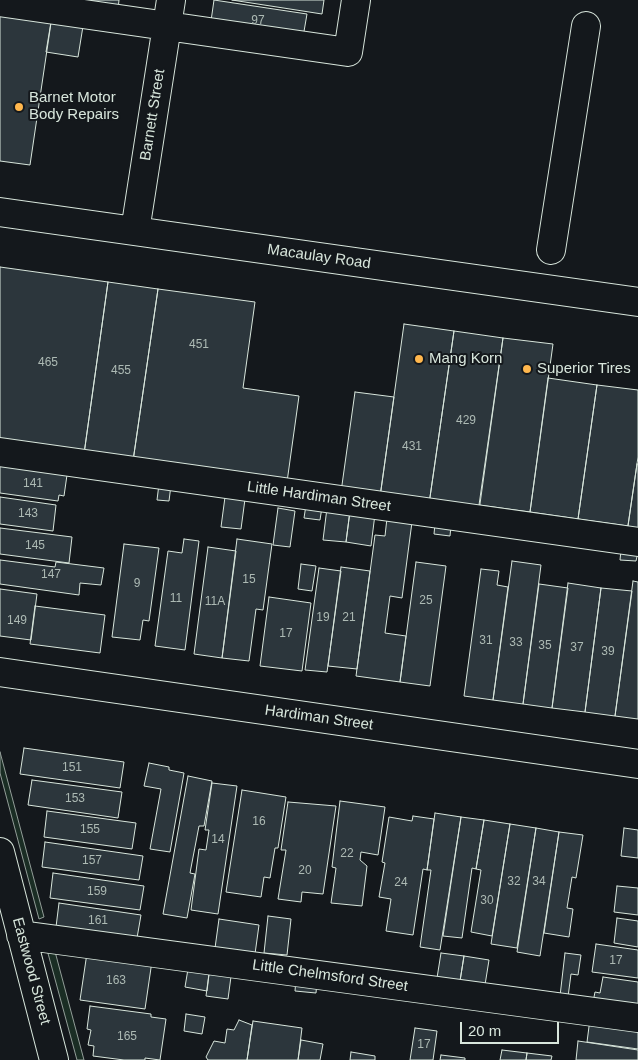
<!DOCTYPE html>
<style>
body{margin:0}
#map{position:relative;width:638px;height:1060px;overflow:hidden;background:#14181c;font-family:Arial,sans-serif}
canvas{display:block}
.scale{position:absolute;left:460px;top:1022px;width:99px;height:22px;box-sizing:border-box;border:2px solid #d8e6dc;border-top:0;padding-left:6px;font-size:15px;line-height:18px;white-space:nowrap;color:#d8e6dc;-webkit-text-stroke:4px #14181c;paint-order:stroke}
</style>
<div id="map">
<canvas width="638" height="1060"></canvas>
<div class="scale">20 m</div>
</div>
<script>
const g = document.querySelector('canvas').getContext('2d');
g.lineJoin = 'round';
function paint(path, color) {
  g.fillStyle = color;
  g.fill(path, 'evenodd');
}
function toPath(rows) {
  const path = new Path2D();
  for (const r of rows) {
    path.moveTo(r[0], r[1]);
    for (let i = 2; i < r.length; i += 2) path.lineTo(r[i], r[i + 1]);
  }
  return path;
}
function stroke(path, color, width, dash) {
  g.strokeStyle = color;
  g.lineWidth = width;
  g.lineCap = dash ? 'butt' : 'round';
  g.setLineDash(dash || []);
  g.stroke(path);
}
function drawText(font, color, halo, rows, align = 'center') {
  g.font = font + ' Arial,sans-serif';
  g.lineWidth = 4;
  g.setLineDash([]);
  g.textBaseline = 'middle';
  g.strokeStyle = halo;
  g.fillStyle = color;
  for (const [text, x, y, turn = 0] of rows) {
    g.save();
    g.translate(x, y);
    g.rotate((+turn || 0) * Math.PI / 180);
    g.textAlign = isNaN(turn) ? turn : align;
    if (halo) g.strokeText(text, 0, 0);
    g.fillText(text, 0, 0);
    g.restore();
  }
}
const green = toPath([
 [0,752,44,917,39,919,0,773,0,752],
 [53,944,84,1060,77,1060,46,946,53,944]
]);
paint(green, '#1a2d24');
stroke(green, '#939e99', 1);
const building = toPath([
 [42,0,119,0,118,9,42,0],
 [214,0,307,14,302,43,210,28,214,0],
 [232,0,324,0,322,14,232,0],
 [0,8,52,16,30,165,0,161,0,8],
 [52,16,84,20,78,57,46,52,52,16],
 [0,267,108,282,84,454,0,444,0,267],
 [108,282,158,289,133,461,84,454,108,282],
 [158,289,255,302,243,388,299,396,287,482,133,461,158,289],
 [404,324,454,331,429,504,380,497,404,324],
 [454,331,503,338,479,511,429,504,454,331],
 [503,338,553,344,530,512,479,505,503,338],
 [548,378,597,385,578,519,530,512,548,378],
 [597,385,638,390,638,457,628,526,578,519,597,385],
 [355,392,394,397,380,497,341,492,355,392],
 [637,464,638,464,638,534,627,532,637,464],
 [0,466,67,475,64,496,59,495,58,501,0,493,0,466],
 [159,484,171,485,169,501,157,500,159,484],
 [0,497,56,505,53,531,0,524,0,497],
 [225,497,245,499,241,529,221,527,225,497],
 [306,505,322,507,320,520,304,518,306,505],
 [278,508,295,511,290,547,273,545,278,508],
 [327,508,350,511,346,542,323,540,327,508],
 [350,511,375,514,371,546,346,542,350,511],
 [387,518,412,522,402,598,390,596,385,633,406,636,400,682,356,676,375,535,385,536,387,518],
 [435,524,451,526,450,536,434,534,435,524],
 [0,528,72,537,69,563,0,554,0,528],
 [184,539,199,541,185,650,155,646,168,551,182,553,184,539],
 [237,539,272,544,263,610,256,609,249,661,222,658,237,539],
 [124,544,159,548,149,621,143,620,140,640,112,637,124,544],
 [208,547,236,551,222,658,194,654,208,547],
 [621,550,638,552,636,561,620,560,621,550],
 [0,560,55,567,56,562,104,568,101,585,80,583,79,595,0,584,0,560],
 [512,561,541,565,523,704,493,700,512,561],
 [416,562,446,566,430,686,400,682,416,562],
 [301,564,316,566,312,591,298,589,301,564],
 [341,567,370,571,357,669,328,666,341,567],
 [319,568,341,571,327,672,305,670,319,568],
 [481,569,499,571,497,585,508,587,493,700,464,696,481,569],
 [633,581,638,582,638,719,615,716,633,581],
 [568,583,601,588,585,712,552,708,568,583],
 [539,584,568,588,552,708,523,704,539,584],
 [601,588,632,591,615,716,585,712,601,588],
 [0,589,37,594,31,640,0,636,0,589],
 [269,597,311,603,302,671,260,666,269,597],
 [35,606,105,615,100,653,30,644,35,606],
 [24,748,124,762,120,788,20,774,24,748],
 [149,763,169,767,169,770,184,773,170,852,150,849,161,789,144,786,149,763],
 [188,776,212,781,204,826,199,826,190,873,195,874,187,918,163,914,188,776],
 [32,780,122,792,118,818,28,805,32,780],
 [212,783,237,786,218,914,191,910,199,849,206,850,209,830,205,830,212,783],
 [242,790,286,797,278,848,275,848,270,878,264,877,261,897,226,892,242,790],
 [340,801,385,807,378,855,361,852,360,860,367,866,362,906,331,903,336,868,332,867,340,801],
 [288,802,336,806,323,894,302,892,301,902,278,899,286,850,281,850,288,802],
 [47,811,136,823,132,849,44,837,47,811],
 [435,813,461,817,440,950,420,947,431,870,427,870,435,813],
 [413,816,434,819,427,870,423,869,413,935,386,931,391,899,379,897,385,863,382,862,389,817,412,821,413,816],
 [461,817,484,820,476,869,472,868,462,938,443,936,461,817],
 [484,820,510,824,492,936,471,932,481,870,476,869,484,820],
 [510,824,536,828,517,948,491,944,510,824],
 [536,828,559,832,540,956,517,952,536,828],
 [624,828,638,830,638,858,621,856,624,828],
 [559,832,583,835,576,878,572,877,567,908,573,909,569,937,544,933,559,832],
 [45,842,143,856,139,880,42,867,45,842],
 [53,873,144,886,140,910,50,898,53,873],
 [617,886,638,888,638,915,614,912,617,886],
 [59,903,141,915,137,938,56,927,59,903],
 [268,916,291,919,287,955,264,953,268,916],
 [617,918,638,921,638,947,614,943,617,918],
 [219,919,259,925,255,954,215,948,219,919],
 [596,944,638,950,638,978,592,972,596,944],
 [87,953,152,961,145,1009,80,1000,87,953],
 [441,953,464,956,460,981,437,978,441,953],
 [565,953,581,955,578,975,571,974,568,997,560,996,565,953],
 [464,956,489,960,485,985,460,981,464,956],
 [189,963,210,966,207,991,185,987,189,963],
 [210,966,232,969,228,999,206,996,210,966],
 [603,977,638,982,638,1009,593,1002,595,992,600,993,603,977],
 [296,979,317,981,316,993,295,991,296,979],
 [90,1006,151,1014,151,1017,166,1019,160,1060,145,1058,145,1060,124,1060,93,1056,94,1046,88,1045,91,1030,87,1029,90,1006],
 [186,1014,205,1017,202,1034,184,1031,186,1014],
 [590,1019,638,1025,638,1049,587,1042,590,1019],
 [239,1020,252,1025,247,1060,208,1060,206,1057,214,1041,225,1043,227,1029,234,1030,239,1020],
 [253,1021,302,1028,298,1060,247,1060,253,1021],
 [415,1028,437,1031,433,1060,410,1060,415,1028],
 [301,1040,323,1044,320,1060,298,1060,301,1040],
 [578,1041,638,1050,638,1060,576,1060,578,1041],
 [502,1050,527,1053,526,1060,500,1060,502,1050],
 [351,1052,375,1056,375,1060,350,1060,351,1052],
 [527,1053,552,1056,551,1060,526,1060,527,1053],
 [441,1055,465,1058,465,1060,440,1060,441,1055]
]);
paint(building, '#2c363c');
stroke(building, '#d8e6dc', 1);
const minor = toPath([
 [0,2,348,52,356,0],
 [0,212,638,302],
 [135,231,171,0],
 [551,250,586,26],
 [0,452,638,542],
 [0,672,638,764],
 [0,852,54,1060],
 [21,935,638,1018]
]);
stroke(minor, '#d8e6dc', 30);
stroke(minor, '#14181c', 28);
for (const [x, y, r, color] of [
 [19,107,5,"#ffb74d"],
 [419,359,5,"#ffb74d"],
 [527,369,5,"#ffb74d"]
]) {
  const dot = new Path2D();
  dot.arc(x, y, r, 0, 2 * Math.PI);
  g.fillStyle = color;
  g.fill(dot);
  stroke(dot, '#14181c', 2);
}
drawText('12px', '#adbab4', null, [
 ["97",258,21],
 ["451",199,345],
 ["465",48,363],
 ["455",121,371],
 ["429",466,421],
 ["431",412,447],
 ["141",33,484],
 ["143",28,514],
 ["145",35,546],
 ["147",51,575],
 ["15",249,580],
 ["9",137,584],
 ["11",176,599],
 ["25",426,601],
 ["11A",215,602],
 ["19",323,618],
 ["21",349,618],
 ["149",17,621],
 ["17",286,634],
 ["31",486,641],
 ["33",516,643],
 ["35",545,646],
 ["37",577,648],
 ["39",608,652],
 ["151",72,768],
 ["153",75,799],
 ["16",259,822],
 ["155",90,830],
 ["14",218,840],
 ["22",347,854],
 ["157",92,861],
 ["20",305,871],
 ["32",514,882],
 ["34",539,882],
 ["24",401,883],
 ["159",97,892],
 ["30",487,901],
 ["161",98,921],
 ["17",616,961],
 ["163",116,981],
 ["165",127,1037],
 ["17",424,1045]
]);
drawText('15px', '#d8e6dc', '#14181c', [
 ["Barnet Motor",29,98],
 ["Body Repairs",29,115],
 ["Mang Korn",429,359],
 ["Superior Tires",537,369]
], 'left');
drawText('15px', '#d8e6dc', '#14181c', [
 ["Barnett Street",153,115,-81],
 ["Macaulay Road",319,257,8],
 ["Little Hardiman Street",319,497,8],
 ["Hardiman Street",319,718,8],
 ["Eastwood Street",31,971,75],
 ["Little Chelmsford Street",330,976,8]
]);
</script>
